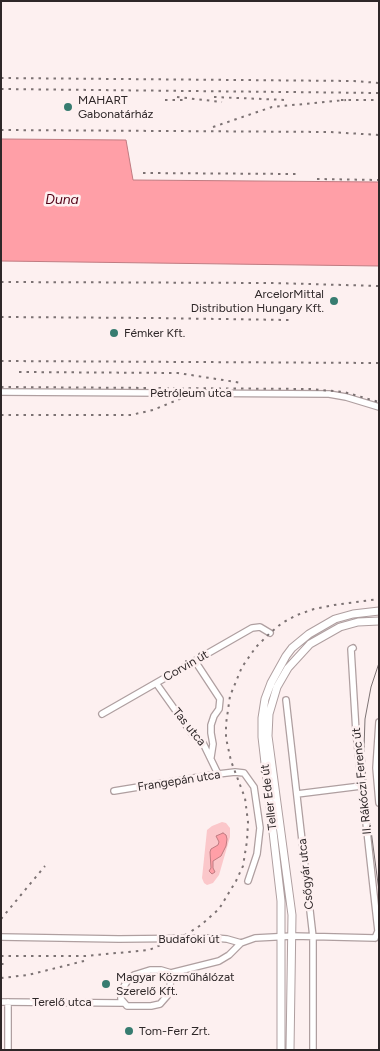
<!DOCTYPE html>
<meta charset="utf-8">
<style>
body{margin:0}
#map{position:relative;width:380px;height:1051px;overflow:hidden;background:#fdf0f0;font-family:Figtree,sans-serif}
canvas{display:block}
.frame{position:absolute;inset:0;border:2px solid #2e2728;pointer-events:none}
</style>
<div id="map">
<canvas width="380" height="1051"></canvas>
<div class="frame"></div>
</div>
<script>
const g = document.querySelector('canvas').getContext('2d');
g.lineJoin = 'round';
function paint(path, color) {
  g.fillStyle = color;
  g.fill(path, 'evenodd');
}
function toPath(rows) {
  const path = new Path2D();
  for (const r of rows) {
    path.moveTo(r[0], r[1]);
    for (let i = 2; i < r.length; i += 2) path.lineTo(r[i], r[i + 1]);
  }
  return path;
}
function stroke(path, color, width, dash) {
  g.strokeStyle = color;
  g.lineWidth = width;
  g.lineCap = dash ? 'butt' : 'round';
  g.setLineDash(dash || []);
  g.stroke(path);
}
function drawText(font, color, halo, rows, align = 'center') {
  g.font = font + ' Figtree,sans-serif';
  g.lineWidth = 5;
  g.setLineDash([]);
  g.textBaseline = 'middle';
  g.strokeStyle = halo;
  g.fillStyle = color;
  for (const [text, x, y, turn = 0] of rows) {
    g.save();
    g.translate(x, y);
    g.rotate((+turn || 0) * Math.PI / 180);
    g.textAlign = isNaN(turn) ? turn : align;
    if (halo) g.strokeText(text, 0, 0);
    g.fillText(text, 0, 0);
    g.restore();
  }
}
paint(toPath([
 [222,822,226,823,230,828,230,837,219,875,213,883,207,885,204,883,202,878,207,830,212,826]
]), '#fbc7ca');
const water = toPath([
 [1,139,126,140,133,180,379,182,379,266,1,261,1,139],
 [223,833,226,835,227,839,226,846,221,856,213,861,213,868,215,872,212,874,209,871,211,868,210,852,211,849,218,845,219,842,216,836,223,833]
]);
paint(water, '#ff9fa7');
stroke(water, '#c07b81', 1);
const minor = toPath([
 [1,392,329,394,346,397,379,407],
 [353,648,351,649,356,732,378,931,375,938],
 [195,661,220,699,219,709,214,716,211,725,211,733,213,744,211,757],
 [156,683,193,735,203,743,218,774],
 [286,700,313,937,313,1050],
 [102,714,252,628,260,627,270,633],
 [379,722,376,768,379,803],
 [114,791,218,774,235,772,244,773,254,787,260,828,257,854,248,881],
 [297,794,361,786],
 [1,937,119,939,215,938,227,939,241,943,255,938,293,936,375,938],
 [171,973,170,986,167,996,160,1004,151,1006,127,1006,121,999,121,991,128,980,134,975,150,970,161,970,171,973,219,961,229,955,241,943],
 [1,1002,123,1003],
 [8,1050,8,1002]
]);
const major = toPath([
 [281,1050,281,901,262,737,262,718,265,699,271,683,286,656,292,648,309,634,335,619,353,614,379,611],
 [290,1050,292,915,268,736,269,714,277,687,288,668,310,644,340,627,358,622,379,621]
]);
stroke(minor, '#af9fa0', 8);
stroke(major, '#af9fa0', 9);
stroke(minor, '#fff', 5.5);
stroke(major, '#fff', 7);
stroke(toPath([
 [379,663,371,687,365,719,364,748,367,800,379,891]
]), '#7c7273', 1);
stroke(toPath([
 [1,78,354,81,379,83],
 [1,89,379,93],
 [177,97,222,102],
 [214,97,286,100],
 [165,100,184,100],
 [341,100,379,100],
 [213,127,272,107,346,100],
 [1,130,330,132,379,135],
 [143,173,297,174],
 [317,179,379,180],
 [1,282,274,283,379,286],
 [1,317,153,318,289,320],
 [1,361,379,363],
 [19,372,178,373,242,383],
 [1,387,310,389,344,392,379,402],
 [1,415,131,415,153,410,187,396,203,392],
 [1,919,45,866],
 [1,956,85,956,149,950,187,934,201,925,219,909,236,881,243,866,247,841,248,822,245,798,231,761,226,738,226,724,230,696,242,667,256,647,270,633,282,623,297,615,314,609,334,605,379,599],
 [1,964,8,964],
 [1,978,28,975,84,961]
]), '#7c7273', 2, [2.5, 5]);
for (const [x, y, r, color] of [
 [68,107,5,"#377c70"],
 [334,301,5,"#377c70"],
 [114,333,5,"#377c70"],
 [106,984,5,"#377c70"],
 [129,1031,5,"#377c70"]
]) {
  const dot = new Path2D();
  dot.arc(x, y, r, 0, 2 * Math.PI);
  g.fillStyle = color;
  g.fill(dot);
  stroke(dot, '#fdf0f0', 2);
}
drawText('12px', '#2e2728', '#fdf0f0', [
 ["MAHART",78,100],
 ["Gabonatárház",78,114],
 ["ArcelorMittal",324,294,"right"],
 ["Distribution Hungary Kft.",324,308,"right"],
 ["Fémker Kft.",124,333],
 ["Magyar Közműhálózat",116,977],
 ["Szerelő Kft.",116,991],
 ["Tom-Ferr Zrt.",139,1031]
], 'left');
drawText('12px', '#2e2728', '#fdf0f0', [
 ["Petróleum utca",191,393],
 ["Corvin út",186,666,-30],
 ["Tas utca",189,727,51],
 ["Frangepán utca",179,781,-9],
 ["II. Rákóczi Ferenc út",362,781,-96],
 ["Teller Ede út",269,797,-97],
 ["Csőgyár utca",306,874,-96],
 ["Budafoki út",189,939],
 ["Terelő utca",62,1002]
]);
drawText('italic 14px', '#540016', '#fdf0f0', [
 ["Duna",62,200]
]);
</script>
